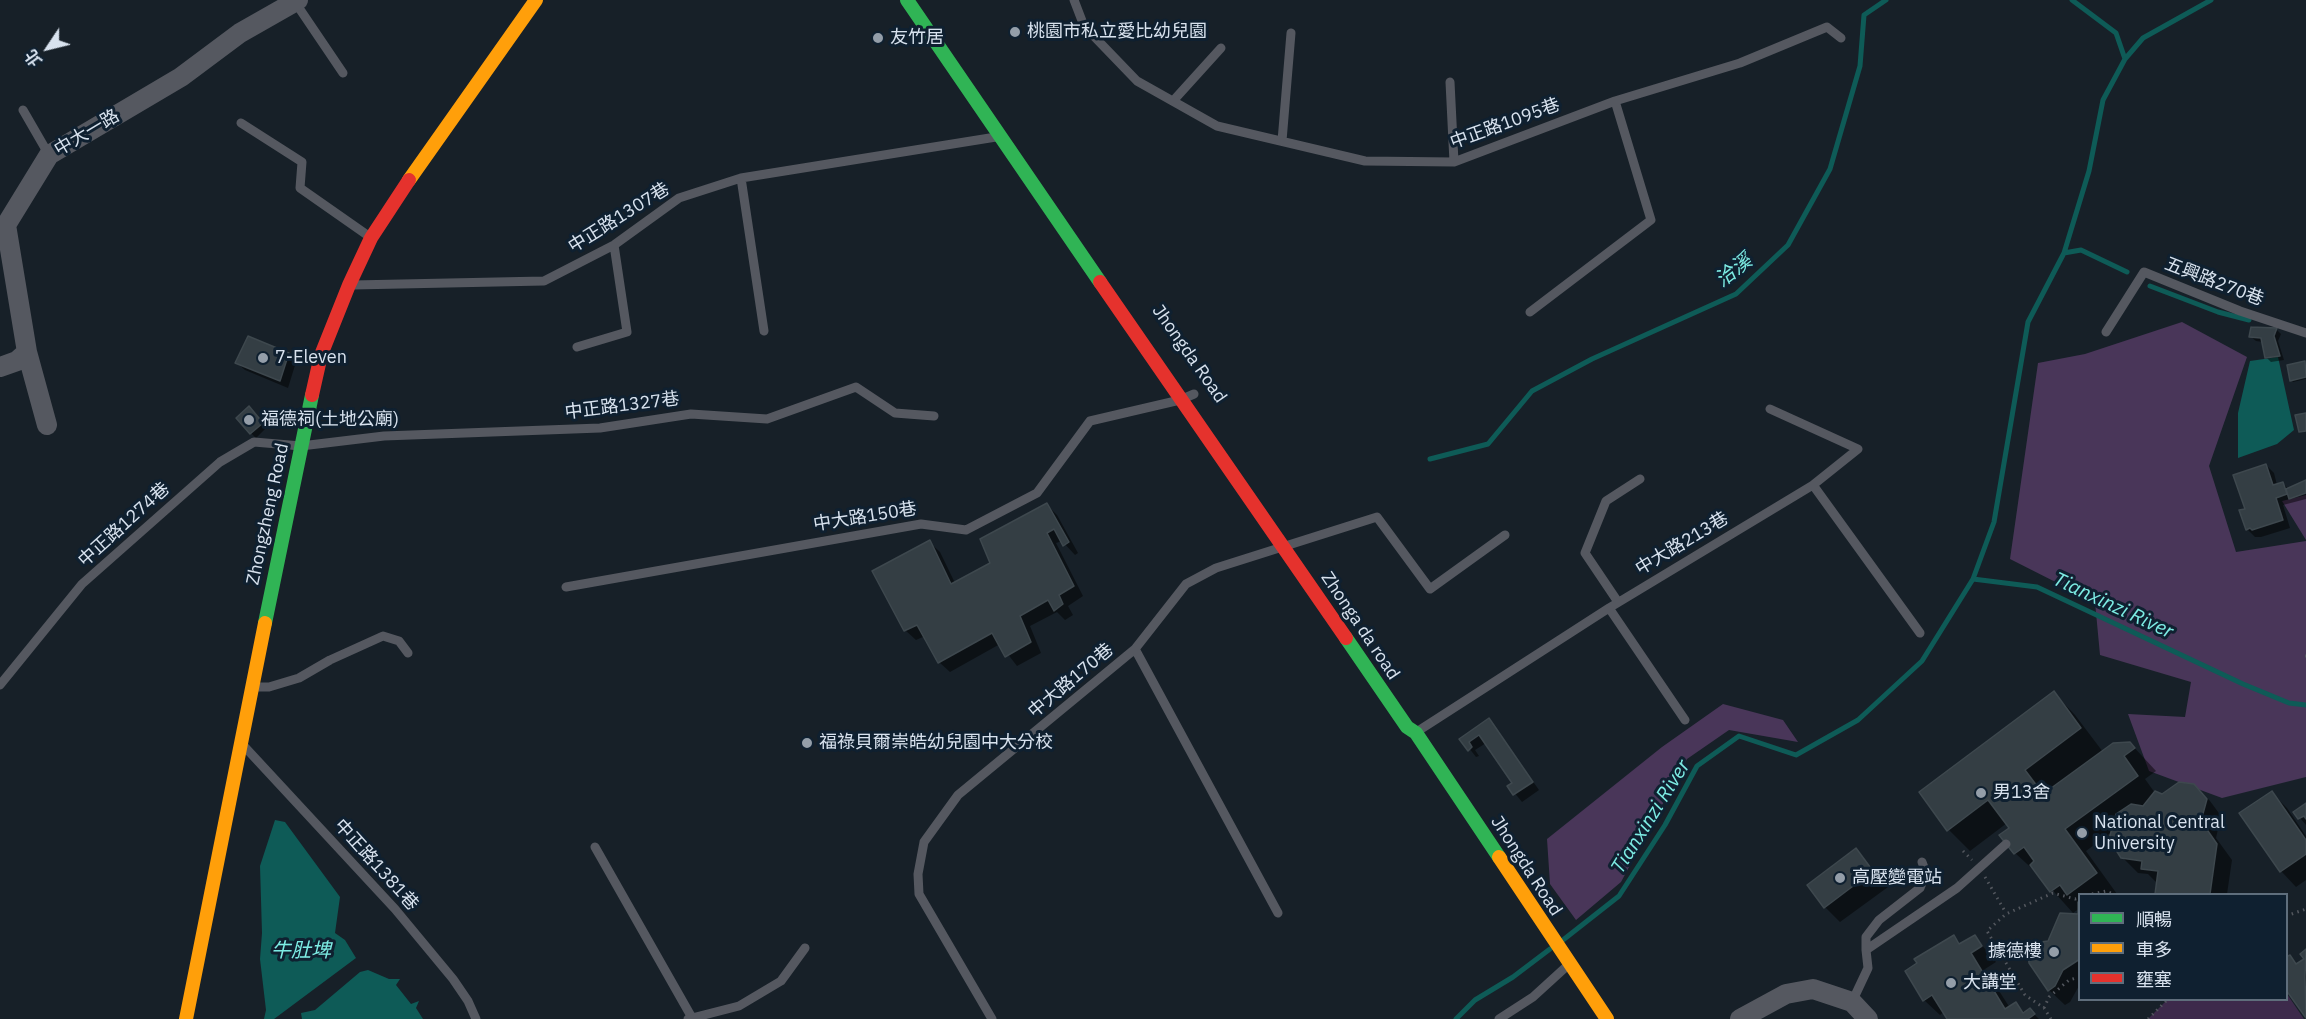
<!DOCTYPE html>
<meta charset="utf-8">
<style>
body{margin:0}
#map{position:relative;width:2306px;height:1019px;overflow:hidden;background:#172028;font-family:"IBM Plex Sans","Noto Sans TC",sans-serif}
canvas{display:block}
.legend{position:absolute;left:2078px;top:893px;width:210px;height:108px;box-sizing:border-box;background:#0f2030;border:2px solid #5f6e7c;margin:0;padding:8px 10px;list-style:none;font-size:18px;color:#d8e2ee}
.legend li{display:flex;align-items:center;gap:12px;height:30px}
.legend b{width:30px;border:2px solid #5f6e7c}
.north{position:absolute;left:18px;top:18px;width:60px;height:60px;-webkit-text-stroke:4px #0f2030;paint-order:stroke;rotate:235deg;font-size:16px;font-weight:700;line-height:24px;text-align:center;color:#d8e2ee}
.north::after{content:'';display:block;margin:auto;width:21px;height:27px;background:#d8e2ee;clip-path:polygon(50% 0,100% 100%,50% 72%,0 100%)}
</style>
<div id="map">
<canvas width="2306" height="1019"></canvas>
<ul class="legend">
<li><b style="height:8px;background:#30b455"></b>順暢</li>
<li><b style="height:8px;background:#ff9f0a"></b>車多</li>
<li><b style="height:8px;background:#e5322d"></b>壅塞</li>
</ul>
<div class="north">北</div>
</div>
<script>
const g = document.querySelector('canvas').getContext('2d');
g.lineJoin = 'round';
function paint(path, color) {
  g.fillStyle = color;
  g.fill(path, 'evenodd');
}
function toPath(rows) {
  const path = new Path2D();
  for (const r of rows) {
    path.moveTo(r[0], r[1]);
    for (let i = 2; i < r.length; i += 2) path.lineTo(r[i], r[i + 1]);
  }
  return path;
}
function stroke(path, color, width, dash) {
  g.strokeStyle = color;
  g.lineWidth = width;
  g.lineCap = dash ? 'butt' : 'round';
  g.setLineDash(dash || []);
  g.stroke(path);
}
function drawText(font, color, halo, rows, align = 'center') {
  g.font = font + ' "IBM Plex Sans","Noto Sans TC",sans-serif';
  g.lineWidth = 6;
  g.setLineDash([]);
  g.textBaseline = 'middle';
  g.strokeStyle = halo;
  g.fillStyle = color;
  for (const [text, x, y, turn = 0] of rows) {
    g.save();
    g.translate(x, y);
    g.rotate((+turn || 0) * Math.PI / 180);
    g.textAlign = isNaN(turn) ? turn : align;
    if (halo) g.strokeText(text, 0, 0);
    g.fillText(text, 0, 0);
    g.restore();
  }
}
paint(toPath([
 [2287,994,2304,1019,2148,1019,2167,1000,2286,1000]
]), '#3d2a4b');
paint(toPath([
 [2182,322,2247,357,2209,466,2236,552,2306,541,2306,777,2222,798,2149,771,2128,714,2185,717,2191,682,2100,655,2095,602,2010,559,2038,363,2085,354],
 [2306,495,2306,540,2282,501],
 [1723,704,1783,720,1798,742,1729,730,1687,759,1621,882,1576,920,1550,884,1547,839,1662,747]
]), '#493659');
paint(toPath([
 [2278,357,2294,430,2277,444,2238,458,2238,413,2250,361],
 [275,820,285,822,340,897,335,933,345,940,356,958,274,1019,264,1019,266,1010,260,959,262,933,260,866],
 [368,970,389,979,400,979,396,985,411,1004,419,1001,416,1008,423,1019,302,1019,301,1013,315,1010,360,972]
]), '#0e5b57');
paint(toPath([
 [2276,329,2281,334,2278,341,2284,360,2271,362,2266,357,2263,342,2256,341,2251,337],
 [288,354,296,362,288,388,245,370,237,363],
 [2305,362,2306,379,2293,382,2291,380],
 [253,413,266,428,256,438,251,433],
 [2266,465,2274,473,2277,485,2283,483,2289,490,2306,481,2306,499,2283,505,2290,528,2261,537,2255,537,2247,529,2246,510],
 [1047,505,1057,515,1078,553,1075,555,1062,541,1056,543,1083,596,1068,606,1073,615,1065,620,1057,612,1030,626,1041,653,1017,666,1000,644,950,672,939,662,925,636,916,640,905,630,929,542,940,552,955,583,992,563],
 [2054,693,2075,715,2103,752,2130,743,2156,771,2145,779,2155,793,2163,795,2194,785,2210,801,2221,816,2216,838,2232,860,2227,894,2156,894,2158,884,2148,874,2138,873,2122,857,2113,831,2086,851,2117,894,2080,894,2080,908,2073,913,2038,874,2015,853,2002,835,2011,828,2007,823,1970,851,1949,830],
 [1489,720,1539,790,1522,802,1509,786,1514,783,1486,743,1475,750,1479,756,1476,757,1462,739],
 [2272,793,2287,808,2306,836,2306,880,2296,887,2281,871],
 [2306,805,2306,825,2295,812],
 [1856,850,1888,887,1840,922,1825,907],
 [2061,915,2080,915,2080,984,2070,1002,2065,1005,2049,990,2049,942],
 [1953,937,1961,945,1975,937,1996,962,1985,969,2010,1008,2016,1004,2025,1013,2030,1010,2039,1019,1948,1019,1944,1012,1940,1015,1924,1000],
 [2306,951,2306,1016,2286,988,2290,957,2297,965,2306,959,2302,954]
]), '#0007');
stroke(toPath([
 [2125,59,2143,38,2211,0],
 [2064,253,2081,250,2127,272],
 [2150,286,2218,312,2249,320],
 [1430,459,1488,444,1532,391,1592,359,1736,294,1788,245,1830,169,1860,66,1864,15,1886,0],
 [1973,579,1994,522,2028,322,2064,253,2089,171,2103,100,2125,59,2116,33,2072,0],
 [1563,940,1619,896,1665,825,1697,766,1739,736,1796,755,1858,720,1922,661,1973,579,2037,587,2243,684,2289,703,2306,705],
 [1456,1019,1475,1000,1513,977,1550,949]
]), '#0e5b57', 5);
const building = toPath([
 [2251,327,2277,328,2274,336,2280,356,2265,358,2261,338,2249,337,2251,327],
 [248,336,289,353,280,381,235,363,248,336],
 [2305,361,2306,377,2290,381,2287,365,2305,361],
 [249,406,263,423,250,434,236,418,249,406],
 [2306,413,2306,431,2299,432,2295,415,2306,413],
 [2266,464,2273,485,2283,482,2287,494,2276,498,2283,520,2252,530,2250,528,2246,530,2239,510,2245,509,2233,475,2266,464],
 [2306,480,2306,493,2289,499,2286,489,2306,480],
 [1047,503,1069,542,1063,546,1054,529,1047,533,1074,586,1059,595,1063,604,1054,611,1048,600,1020,616,1031,642,1005,657,992,633,938,663,917,625,904,631,872,571,930,540,951,584,990,563,980,539,1047,503],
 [2054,691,2081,728,2025,770,2043,794,2113,743,2130,742,2135,748,2124,756,2138,776,2065,829,2097,873,2067,895,2060,885,2050,892,2030,865,2034,861,2024,847,2014,854,1999,835,2009,828,1988,800,1947,831,1919,792,2054,691],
 [1489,718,1533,782,1513,795,1507,786,1512,783,1479,735,1469,742,1472,747,1468,751,1459,739,1489,718],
 [2179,782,2194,784,2207,799,2201,821,2217,844,2210,894,2155,894,2158,871,2141,869,2142,861,2121,858,2109,839,2116,814,2131,804,2143,806,2155,791,2162,794,2179,782],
 [2272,791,2306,840,2306,854,2280,872,2239,813,2272,791],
 [2306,803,2306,819,2304,816,2298,819,2293,812,2306,803],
 [1856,848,1873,871,1824,908,1807,885,1856,848],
 [2078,902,2080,959,2063,970,2055,986,2048,991,2029,963,2027,944,2048,941,2060,913,2078,914,2078,902],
 [1954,935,1959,944,1975,935,1982,946,1971,953,2005,1009,2016,1002,2023,1013,2030,1008,2035,1014,2028,1019,1947,1019,1932,995,1923,1001,1905,971,1917,963,1914,959,1954,935],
 [2306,949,2305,977,2306,1018,2286,990,2286,957,2290,955,2296,964,2304,959,2300,954,2306,949]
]);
paint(building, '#343e44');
stroke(building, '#3e484e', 1.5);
stroke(toPath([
 [2305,656,2306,656],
 [1963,851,1972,860],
 [1985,877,2006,913],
 [2092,894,2106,891,2113,894],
 [2286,916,2306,909],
 [2044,1008,2049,997,2069,980,2080,977],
 [2051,1019,2044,1008,2025,995,1987,931,2006,914,2053,893,2075,899,2080,898],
 [2148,1019,2167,1000]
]), '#53575e', 3, [1.5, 4.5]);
stroke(toPath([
 [1074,0,1084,26,1137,81,1217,126,1365,161,1454,162,1615,101,1740,63,1827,27,1841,38],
 [295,2,343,73],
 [1450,82,1454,162],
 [1173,101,1221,48],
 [23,110,49,155],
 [241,123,302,162,300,188,370,237],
 [1282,141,1291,33],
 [741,178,764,331],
 [353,285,544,281,614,245,679,198,741,178,996,137],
 [1530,312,1651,220,1615,101],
 [2106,332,2144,272,2240,311,2306,333],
 [577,347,627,332,614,245],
 [1770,409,1858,449,1813,485],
 [566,587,921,524,966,530,1037,493,1090,421,1180,400,1194,394],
 [1618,602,1585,553,1606,501,1640,479],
 [1609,608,1685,720],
 [1135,649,1278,913],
 [0,685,82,584,220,462,254,442,301,446,384,436,600,428,691,414,767,419,856,387,895,413,934,416],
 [253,687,269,687,299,678,330,660,383,636,399,641,408,653],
 [1418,731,1609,608,1813,485,1920,633],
 [243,745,395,909,453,979,468,1001,476,1019],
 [595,847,691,1016],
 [1866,950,1866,937,1879,920,1920,888,1926,873,1922,862],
 [1852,1002,1868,968,1866,950,1957,888,2006,844],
 [688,1019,739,1006,781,981,805,948],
 [992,1019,919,894,918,874,924,842,958,795,1135,649,1186,584,1216,568,1377,517,1430,589,1505,535],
 [1499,1019,1533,997,1567,966]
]), '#555860', 9);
stroke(toPath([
 [27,352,47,425],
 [0,367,17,361,27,352,6,225,49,155,181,77,240,33,298,0],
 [1740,1019,1786,994,1813,989,1852,1002,1868,1019]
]), '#555860', 20);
stroke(toPath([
 [907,0,1100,282],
 [265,623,312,395],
 [1346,638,1407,727,1416,733,1499,857]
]), '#30b455', 14);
stroke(toPath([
 [409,180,536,0],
 [1499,857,1607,1019],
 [186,1019,265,623]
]), '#ff9f0a', 14);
stroke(toPath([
 [1100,282,1346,638],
 [312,395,321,355,349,285,371,238,409,180]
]), '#e5322d', 14);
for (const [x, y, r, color] of [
 [1015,32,6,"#949ea9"],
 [878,38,6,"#949ea9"],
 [263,358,6,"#949ea9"],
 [249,420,6,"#949ea9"],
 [807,743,6,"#949ea9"],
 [1981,793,6,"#949ea9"],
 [2082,833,6,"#949ea9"],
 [1840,878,6,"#949ea9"],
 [2054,952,6,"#949ea9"],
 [1951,983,6,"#949ea9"]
]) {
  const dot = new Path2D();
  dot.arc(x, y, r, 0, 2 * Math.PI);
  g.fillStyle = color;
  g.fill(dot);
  stroke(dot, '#0f2030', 2);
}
drawText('18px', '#d8e2ee', '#0f2030', [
 ["桃園市私立愛比幼兒園",1027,32],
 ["友竹居",890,38],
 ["7-Eleven",275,358],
 ["福德祠(土地公廟)",261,420],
 ["福祿貝爾崇皓幼兒園中大分校",819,743],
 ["男13舍",1993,793],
 ["National Central",2094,823],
 ["University",2094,844],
 ["高壓變電站",1852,878],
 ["據德樓",2042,952,"right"],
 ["大講堂",1963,983]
], 'left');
drawText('18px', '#d8e2ee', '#0f2030', [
 ["中正路1095巷",1505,124,-20],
 ["中大一路",87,133,-31],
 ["中正路1307巷",619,218,-32],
 ["五興路270巷",2214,282,21],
 ["Jhongda Road",1189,354,55],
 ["中正路1327巷",622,406,-7],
 ["Zhongzheng Road",268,514,-78],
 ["中大路150巷",865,517,-9],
 ["中正路1274巷",124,525,-42],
 ["中大路213巷",1682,544,-31],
 ["Zhonga da road",1360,626,56],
 ["中大路170巷",1071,681,-40],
 ["中正路1381巷",376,865,48],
 ["Jhongda Road",1526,866,57]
]);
drawText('italic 20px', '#7dece4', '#0f2030', [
 ["洽溪",1734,271,-38],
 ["Tianxinzi River",2113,606,25],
 ["Tianxinzi River",1651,817,-58],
 ["牛肚埤",301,951]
]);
</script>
